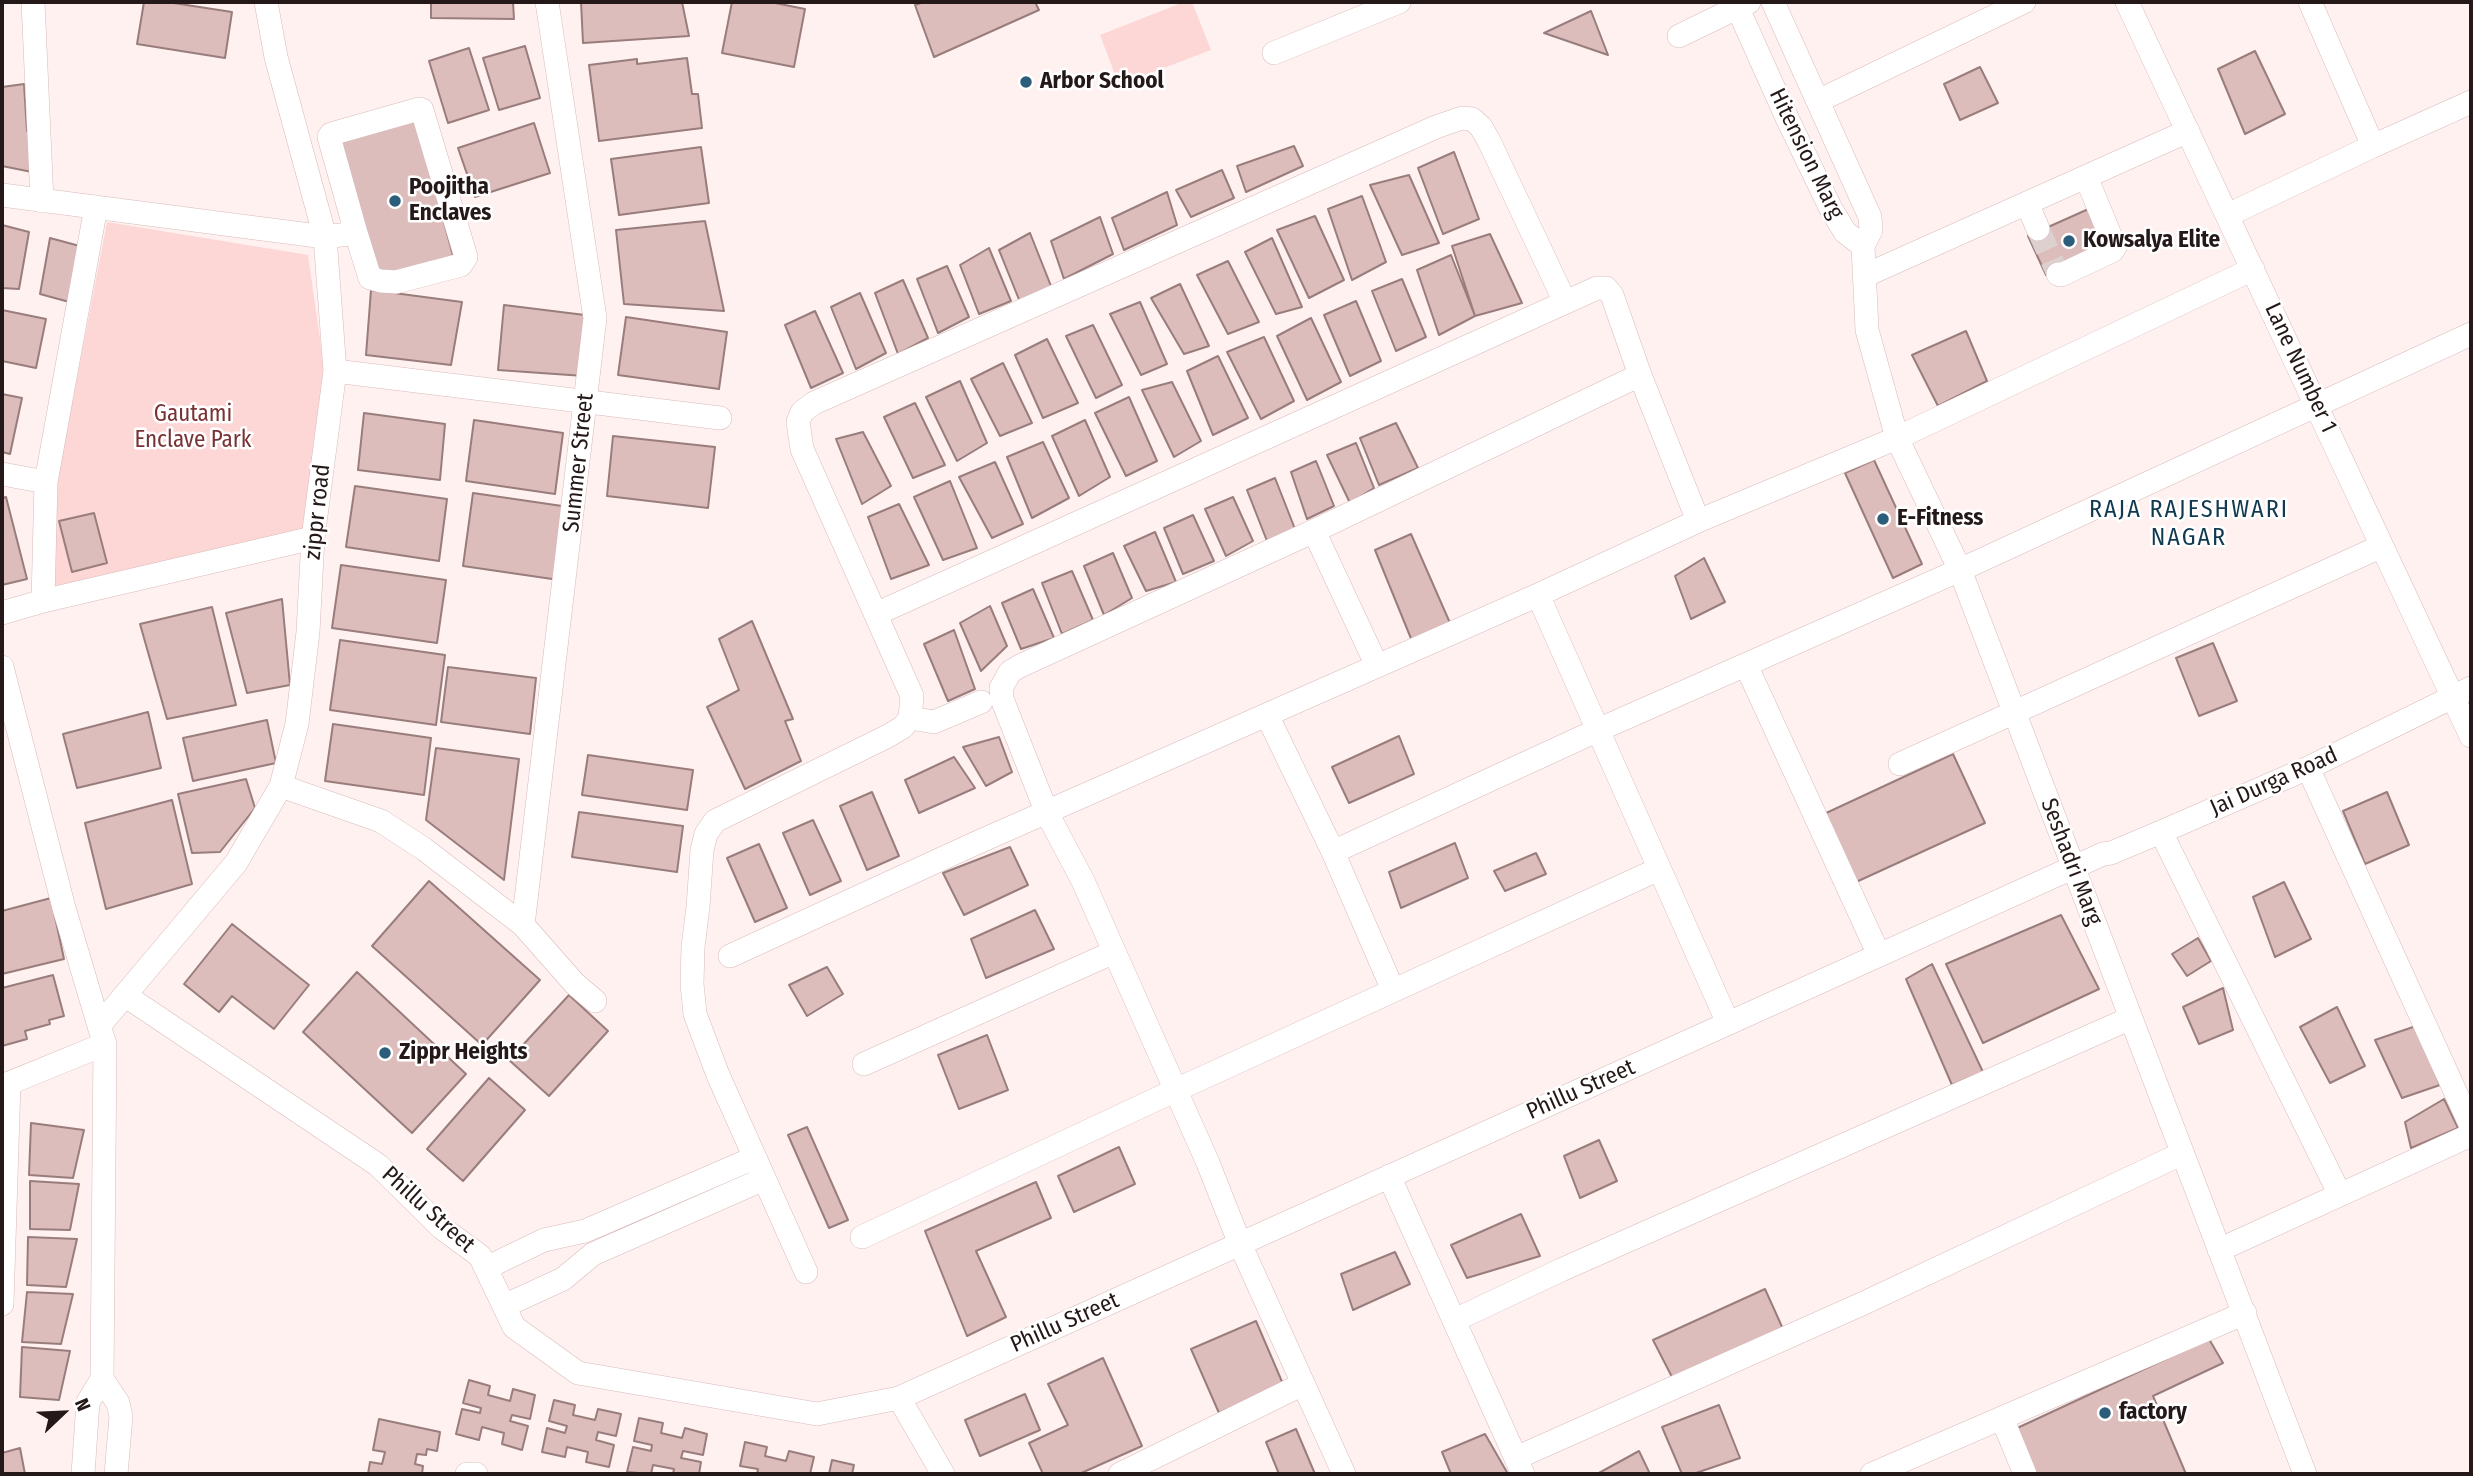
<!DOCTYPE html>
<style>
body{margin:0}
#map{position:relative;width:2473px;height:1476px;overflow:hidden;background:#fef1f0;font-family:"Fira Sans Condensed",sans-serif}
canvas{display:block}
.frame{position:absolute;inset:0;border:4px solid #241918;pointer-events:none}
.north{position:absolute;left:28px;top:1378px;width:70px;height:70px;-webkit-text-stroke:5px #fff;paint-order:stroke;rotate:67deg;font-size:19px;font-weight:700;line-height:28px;text-align:center;color:#241918}
.north::after{content:'';display:block;margin:auto;width:24px;height:32px;background:#241918;clip-path:polygon(50% 0,100% 100%,50% 72%,0 100%)}
</style>
<div id="map">
<canvas width="2473" height="1476"></canvas>
<div class="frame"></div>
<div class="north">N</div>
</div>
<script>
const g = document.querySelector('canvas').getContext('2d');
g.lineJoin = 'round';
function paint(path, color) {
  g.fillStyle = color;
  g.fill(path, 'evenodd');
}
function toPath(rows) {
  const path = new Path2D();
  for (const r of rows) {
    path.moveTo(r[0], r[1]);
    for (let i = 2; i < r.length; i += 2) path.lineTo(r[i], r[i + 1]);
  }
  return path;
}
function stroke(path, color, width, dash) {
  g.strokeStyle = color;
  g.lineWidth = width;
  g.lineCap = dash ? 'butt' : 'round';
  g.setLineDash(dash || []);
  g.stroke(path);
}
function drawText(font, color, halo, rows, align = 'center') {
  g.font = font + ' "Fira Sans Condensed",sans-serif';
  g.lineWidth = 5;
  g.setLineDash([]);
  g.textBaseline = 'middle';
  g.strokeStyle = halo;
  g.fillStyle = color;
  for (const [text, x, y, turn = 0] of rows) {
    g.save();
    g.translate(x, y);
    g.rotate((+turn || 0) * Math.PI / 180);
    g.textAlign = isNaN(turn) ? turn : align;
    if (halo) g.strokeText(text, 0, 0);
    g.fillText(text, 0, 0);
    g.restore();
  }
}
paint(toPath([
 [1184,2,1192,2,1211,50,1119,85,1100,35],
 [107,222,308,255,324,367,306,531,52,587,56,487]
]), '#fdd7d6');
const building = toPath([
 [144,2,167,2,232,12,225,58,137,44,144,2],
 [431,2,513,2,514,19,431,18,431,2],
 [581,2,682,2,689,36,583,43,581,2],
 [732,2,770,2,805,9,794,67,722,53,732,2],
 [924,2,1035,2,1039,10,934,57,915,5,924,2],
 [1591,11,1608,55,1544,33,1591,11],
 [525,46,540,98,499,110,483,58,525,46],
 [469,48,489,110,448,123,429,61,469,48],
 [2255,51,2285,114,2245,134,2218,69,2255,51],
 [687,58,692,94,698,94,702,128,599,141,589,65,637,59,637,64,687,58],
 [1980,67,1998,103,1960,120,1944,84,1980,67],
 [24,84,27,131,36,134,37,173,2,166,2,87,24,84],
 [416,118,455,263,371,275,334,138,416,118],
 [534,123,550,173,475,197,458,148,534,123],
 [1294,146,1303,166,1246,192,1237,166,1294,146],
 [701,147,709,203,619,215,611,159,701,147],
 [1454,152,1479,219,1443,234,1418,168,1454,152],
 [1222,170,1234,198,1191,217,1176,190,1222,170],
 [1409,175,1439,243,1402,255,1370,185,1409,175],
 [1167,192,1177,225,1124,250,1112,218,1167,192],
 [1362,196,1386,262,1352,280,1328,209,1362,196],
 [2093,207,2111,245,2046,275,2028,236,2093,207],
 [1315,216,1344,280,1309,298,1277,230,1315,216],
 [1100,217,1113,254,1064,279,1051,241,1100,217],
 [705,221,724,311,624,304,616,230,705,221],
 [2,225,29,232,19,289,2,288,2,225],
 [1030,233,1051,286,1020,302,999,250,1030,233],
 [1490,234,1522,303,1475,316,1452,246,1490,234],
 [50,238,87,248,73,303,40,294,50,238],
 [1272,238,1302,307,1276,314,1245,252,1272,238],
 [989,248,1011,301,979,314,960,265,989,248],
 [1451,255,1475,316,1439,335,1417,270,1451,255],
 [1228,261,1259,322,1228,334,1197,275,1228,261],
 [947,266,969,317,938,333,917,279,947,266],
 [1402,279,1426,337,1396,351,1372,291,1402,279],
 [903,280,928,338,898,354,875,293,903,280],
 [1180,284,1209,346,1184,354,1151,298,1180,284],
 [371,290,462,302,451,365,366,355,371,290],
 [860,293,886,353,856,369,831,307,860,293],
 [1356,301,1381,361,1350,376,1324,315,1356,301],
 [1140,302,1167,364,1141,375,1110,314,1140,302],
 [504,305,593,316,584,376,498,370,504,305],
 [2,310,46,319,36,368,2,361,2,310],
 [815,311,843,373,811,388,785,325,815,311],
 [626,317,727,332,719,389,618,375,626,317],
 [1311,318,1341,382,1307,400,1277,336,1311,318],
 [1093,325,1122,385,1096,398,1066,336,1093,325],
 [1966,331,1987,381,1938,406,1912,355,1966,331],
 [1264,337,1294,401,1261,419,1227,352,1264,337],
 [1047,339,1078,403,1043,418,1015,355,1047,339],
 [1218,356,1248,418,1213,435,1187,371,1218,356],
 [1003,363,1032,423,1000,436,971,379,1003,363],
 [960,381,987,443,957,461,926,397,960,381],
 [1172,382,1201,441,1174,457,1142,390,1172,382],
 [2,394,22,398,10,454,2,452,2,394],
 [1129,397,1157,461,1126,476,1095,413,1129,397],
 [915,403,945,465,913,478,884,417,915,403],
 [364,413,445,424,440,480,358,470,364,413],
 [474,420,563,433,555,494,466,481,474,420],
 [1085,420,1110,477,1079,496,1052,436,1085,420],
 [1396,423,1418,468,1379,485,1360,438,1396,423],
 [863,432,891,486,862,504,836,439,863,432],
 [613,436,715,447,708,508,607,496,613,436],
 [1043,442,1069,498,1032,518,1007,457,1043,442],
 [1356,443,1374,488,1350,503,1327,455,1356,443],
 [1874,460,1922,564,1893,578,1845,473,1874,460],
 [1316,461,1334,506,1307,519,1291,472,1316,461],
 [995,462,1023,524,992,538,959,477,995,462],
 [1275,478,1295,529,1267,541,1247,490,1275,478],
 [950,481,977,548,943,560,914,497,950,481],
 [355,486,447,499,439,561,346,547,355,486],
 [473,493,569,507,559,580,463,566,473,493],
 [6,497,27,579,2,585,2,498,6,497],
 [1233,497,1253,541,1226,556,1205,509,1233,497],
 [899,504,929,565,891,579,868,517,899,504],
 [94,513,107,563,72,572,59,521,94,513],
 [1193,515,1214,561,1183,574,1164,528,1193,515],
 [1155,532,1176,582,1146,591,1124,546,1155,532],
 [1411,534,1450,623,1412,641,1375,550,1411,534],
 [1113,553,1132,598,1104,615,1084,566,1113,553],
 [1704,558,1725,602,1691,619,1675,576,1704,558],
 [341,565,446,580,437,643,332,628,341,565],
 [1072,571,1093,620,1062,634,1042,583,1072,571],
 [1033,589,1054,638,1021,649,1002,603,1033,589],
 [282,599,290,685,247,693,226,613,282,599],
 [990,606,1007,646,981,671,960,623,990,606],
 [212,607,236,705,167,719,140,624,212,607],
 [752,621,793,719,785,721,801,761,745,789,707,707,739,690,719,639,752,621],
 [954,630,975,689,948,701,924,644,954,630],
 [340,640,445,655,436,725,330,710,340,640],
 [2213,643,2237,701,2199,716,2176,658,2213,643],
 [448,667,536,678,530,734,441,722,448,667],
 [148,712,161,768,77,788,63,734,148,712],
 [267,720,276,763,193,781,183,738,267,720],
 [333,724,431,738,424,795,325,781,333,724],
 [1399,736,1414,774,1349,803,1332,767,1399,736],
 [999,737,1012,772,986,786,963,747,999,737],
 [436,748,519,759,504,880,426,820,436,748],
 [1953,754,1985,823,1856,882,1824,814,1953,754],
 [588,755,693,770,687,810,582,795,588,755],
 [954,757,975,788,919,813,905,780,954,757],
 [246,779,255,808,220,852,192,853,178,794,246,779],
 [872,792,899,856,867,870,840,806,872,792],
 [2387,792,2409,845,2365,864,2343,811,2387,792],
 [172,800,192,884,106,909,85,823,172,800],
 [579,812,683,826,677,872,572,857,579,812],
 [813,820,841,881,810,895,783,833,813,820],
 [1455,843,1468,878,1401,908,1389,872,1455,843],
 [759,844,787,908,755,922,727,858,759,844],
 [1010,847,1028,885,964,915,943,873,1010,847],
 [1536,853,1546,874,1505,891,1494,871,1536,853],
 [429,881,540,980,482,1045,372,946,429,881],
 [2284,882,2311,939,2275,957,2253,897,2284,882],
 [51,898,64,959,2,974,2,911,51,898],
 [1035,910,1054,949,986,978,971,939,1035,910],
 [2061,915,2099,989,1983,1043,1946,964,2061,915],
 [232,924,309,985,274,1029,232,996,219,1012,184,984,232,924],
 [2198,938,2211,961,2187,976,2172,954,2198,938],
 [1932,964,1983,1072,1952,1085,1906,979,1932,964],
 [827,967,843,994,807,1016,789,985,827,967],
 [357,972,466,1074,412,1133,303,1032,357,972],
 [53,975,64,1016,49,1020,50,1024,25,1031,27,1039,2,1046,2,988,53,975],
 [2223,988,2233,1030,2199,1044,2183,1007,2223,988],
 [569,995,608,1031,549,1096,509,1060,569,995],
 [2337,1007,2365,1066,2330,1083,2300,1027,2337,1007],
 [2416,1026,2440,1085,2402,1098,2375,1040,2416,1026],
 [987,1035,1008,1090,959,1109,938,1055,987,1035],
 [489,1078,525,1110,463,1181,427,1149,489,1078],
 [2444,1099,2458,1128,2411,1148,2405,1122,2444,1099],
 [31,1123,84,1130,73,1178,29,1175,31,1123],
 [807,1127,848,1220,829,1228,788,1135,807,1127],
 [1599,1140,1617,1181,1580,1198,1564,1156,1599,1140],
 [1119,1147,1135,1184,1074,1212,1058,1176,1119,1147],
 [30,1181,79,1184,70,1230,30,1229,30,1181],
 [1036,1182,1051,1218,976,1251,1006,1317,967,1336,925,1231,1036,1182],
 [1521,1214,1540,1256,1467,1278,1451,1245,1521,1214],
 [28,1237,77,1239,66,1287,27,1285,28,1237],
 [1395,1252,1410,1284,1353,1310,1341,1274,1395,1252],
 [1765,1289,1783,1329,1673,1379,1653,1340,1765,1289],
 [27,1292,73,1294,61,1344,22,1342,27,1292],
 [1256,1321,1283,1384,1219,1413,1191,1349,1256,1321],
 [2209,1339,2223,1363,2153,1396,2186,1474,2032,1474,2013,1430,2209,1339],
 [22,1347,70,1351,59,1400,20,1397,22,1347],
 [1103,1358,1142,1446,1079,1474,1043,1474,1029,1443,1068,1425,1048,1384,1103,1358],
 [469,1380,490,1386,488,1395,510,1401,513,1389,535,1395,530,1419,512,1415,510,1421,528,1426,522,1450,502,1444,504,1433,482,1427,479,1440,456,1434,462,1409,480,1413,481,1408,463,1403,469,1380],
 [1025,1394,1040,1430,980,1456,965,1420,1025,1394],
 [554,1400,575,1405,573,1415,595,1420,598,1409,621,1414,616,1436,598,1432,596,1440,614,1445,609,1467,586,1462,588,1452,567,1447,565,1457,542,1452,547,1428,565,1433,567,1426,549,1421,554,1400],
 [1719,1405,1740,1458,1693,1474,1682,1474,1662,1427,1719,1405],
 [639,1418,663,1423,661,1433,682,1438,685,1428,707,1434,703,1455,683,1451,681,1458,701,1462,699,1474,673,1474,674,1469,653,1465,651,1474,627,1472,633,1447,651,1451,652,1445,634,1441,639,1418],
 [379,1419,440,1432,437,1451,427,1449,426,1455,417,1454,415,1464,423,1466,422,1474,368,1474,370,1462,382,1464,385,1452,373,1450,379,1419],
 [1296,1429,1315,1474,1279,1474,1266,1442,1296,1429],
 [1485,1434,1508,1474,1451,1474,1442,1452,1485,1434],
 [745,1442,767,1447,765,1456,786,1461,789,1451,814,1457,810,1474,757,1474,758,1469,740,1466,745,1442],
 [20,1448,25,1474,2,1474,2,1453,20,1448],
 [1639,1451,1650,1474,1597,1474,1639,1451],
 [832,1460,854,1465,852,1474,829,1474,832,1460]
]);
paint(building, '#dcbdbb');
stroke(building, '#997d7c', 2);
stroke(toPath([
 [2038,229,2058,274]
]), '#ddd1d0', 23, [23, 11]);
const street = toPath([
 [33,2,42,201],
 [1735,2,1788,120,1831,209,1845,232,1863,246],
 [1773,2,1870,217,1871,230,1863,246],
 [2127,2,2471,736],
 [1679,36,1749,2],
 [1274,53,1399,2],
 [1818,101,2024,2],
 [2373,146,2471,102],
 [2,195,325,237,356,233,329,137,331,134,419,109,422,110,466,257,461,265,396,282,381,281,370,278,356,233],
 [2027,203,2038,229],
 [2228,215,2373,146,2310,2],
 [1863,246,1867,330,1897,438,1960,570,2305,1474],
 [2058,274,2061,275,2112,251,2115,247,2086,177],
 [1864,276,2188,131],
 [335,371,720,418],
 [2,474,46,482],
 [1314,531,1377,666],
 [1538,595,1728,1023],
 [43,601,46,482,96,207],
 [2,613,43,601,313,538],
 [876,614,1597,288,1606,288,1612,295,1640,375,1698,521],
 [1746,665,1879,955],
 [2,667,64,908,99,1026],
 [1267,715,1333,852],
 [910,718,934,722,981,702],
 [1900,764,2382,546],
 [2308,768,2471,1126],
 [281,786,381,821,424,849,523,925,575,984,595,1001],
 [2161,832,2340,1195],
 [523,925,595,318,547,2],
 [730,956,974,844,1538,595,1698,521,1897,438,2253,269],
 [1393,990,1333,852,1598,730,1960,570,2471,334],
 [126,996,378,1165,442,1228,480,1256,514,1327,578,1373,817,1414,899,1398,2103,854,2111,853,2161,832,2308,768,2471,688],
 [864,1064,1114,952],
 [2,1086,105,1044,99,1026,236,863,281,786,297,724,308,632,313,538,335,371,325,237,276,57,266,2],
 [1389,1176,1523,1474],
 [862,1237,1176,1090,1659,869],
 [2219,1250,2471,1135],
 [486,1268,544,1240,585,1231,754,1158],
 [806,1272,718,1075,695,1014,692,984,693,947,698,907,702,850,706,834,715,821,888,736,903,727,910,718,912,696,802,449,798,422,802,412,814,403,1436,127,1462,118,1472,119,1481,127,1489,141,1565,302],
 [2,1304,9,1083],
 [504,1306,563,1279,593,1254,764,1179],
 [1455,1320,1561,1270,2131,1018],
 [102,1379,118,1403,121,1417,116,1474],
 [899,1398,943,1474],
 [2002,1418,2025,1474],
 [1516,1458,1864,1303,2181,1154],
 [83,1474,88,1402,102,1379,105,1044],
 [467,1474,476,1474],
 [1120,1474,1303,1384],
 [1344,1474,1240,1244,1208,1163,1083,881,1047,813,1002,699,1001,688,1010,672,1020,666,1314,531,1640,375],
 [1872,1474,2245,1313]
]);
stroke(street, '#d9bbba', 24);
stroke(street, '#fff', 23);
for (const [x, y, r, color] of [
 [1026,82,7,"#2c5d7b"],
 [395,201,7,"#2c5d7b"],
 [2069,241,7,"#2c5d7b"],
 [1883,519,7,"#2c5d7b"],
 [385,1053,7,"#2c5d7b"],
 [2105,1413,7,"#2c5d7b"]
]) {
  const dot = new Path2D();
  dot.arc(x, y, r, 0, 2 * Math.PI);
  g.fillStyle = color;
  g.fill(dot);
  stroke(dot, '#fff', 2.5);
}
drawText('bold 23px', '#241918', '#fff', [
 ["Arbor School",1040,82],
 ["Poojitha",409,188],
 ["Enclaves",409,214],
 ["Kowsalya Elite",2083,241],
 ["E-Fitness",1897,519],
 ["Zippr Heights",399,1053],
 ["factory",2119,1413]
], 'left');
drawText('23px', '#241918', '#fff', [
 ["Hitension Marg",1806,154,64],
 ["Lane Number 1",2300,368,65],
 ["Summer Street",579,463,-84],
 ["zippr road",318,512,-84],
 ["Jai Durga Road",2274,782,-24],
 ["Seshadri Marg",2071,862,69],
 ["Phillu Street",1581,1090,-24],
 ["Phillu Street",428,1210,42],
 ["Phillu Street",1065,1323,-24]
]);
drawText('23px', '#793235', '#fff', [
 ["Gautami",193,415],
 ["Enclave Park",193,441]
]);
g.letterSpacing = '2px';
drawText('24px', '#113950', '#fff', [
 ["RAJA RAJESHWARI",2189,510],
 ["NAGAR",2189,538]
]);
g.letterSpacing = '0px';
</script>
